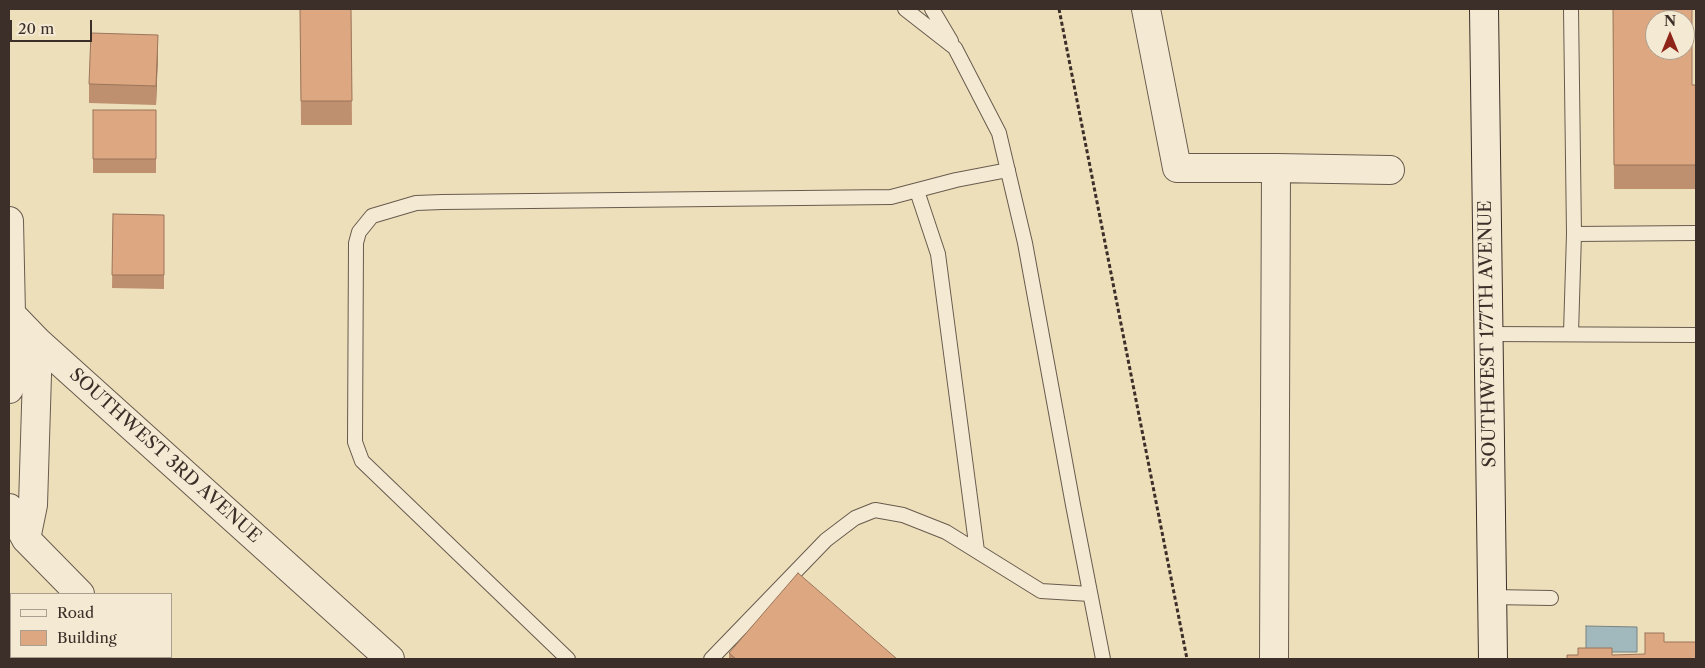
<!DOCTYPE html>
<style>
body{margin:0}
#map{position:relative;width:1705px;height:668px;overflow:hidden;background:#eedfbb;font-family:"Libre Caslon Text",serif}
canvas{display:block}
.frame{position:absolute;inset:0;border:10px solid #3c2f29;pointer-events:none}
.legend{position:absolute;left:10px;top:593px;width:162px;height:65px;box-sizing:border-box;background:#f4ead3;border:1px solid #aa9f8f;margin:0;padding:6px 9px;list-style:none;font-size:15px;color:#3c2f29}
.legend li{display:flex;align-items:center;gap:10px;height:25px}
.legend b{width:25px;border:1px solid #aa9f8f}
.north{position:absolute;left:1645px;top:10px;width:50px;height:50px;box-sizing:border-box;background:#f4ead3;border:1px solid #aa9f8f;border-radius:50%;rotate:0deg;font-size:14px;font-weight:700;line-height:20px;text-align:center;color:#3c2f29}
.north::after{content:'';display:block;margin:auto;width:18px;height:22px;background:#8f2418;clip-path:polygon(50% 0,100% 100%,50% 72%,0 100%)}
.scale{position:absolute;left:10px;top:20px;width:82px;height:22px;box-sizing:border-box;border:2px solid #3c2f29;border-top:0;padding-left:6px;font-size:15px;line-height:18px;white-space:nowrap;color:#3c2f29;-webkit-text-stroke:4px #f4ead3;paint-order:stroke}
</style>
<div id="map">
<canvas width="1705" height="668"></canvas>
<div class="frame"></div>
<ul class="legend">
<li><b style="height:6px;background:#f4ead3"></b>Road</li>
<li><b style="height:14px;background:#dda781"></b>Building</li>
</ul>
<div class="north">N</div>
<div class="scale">20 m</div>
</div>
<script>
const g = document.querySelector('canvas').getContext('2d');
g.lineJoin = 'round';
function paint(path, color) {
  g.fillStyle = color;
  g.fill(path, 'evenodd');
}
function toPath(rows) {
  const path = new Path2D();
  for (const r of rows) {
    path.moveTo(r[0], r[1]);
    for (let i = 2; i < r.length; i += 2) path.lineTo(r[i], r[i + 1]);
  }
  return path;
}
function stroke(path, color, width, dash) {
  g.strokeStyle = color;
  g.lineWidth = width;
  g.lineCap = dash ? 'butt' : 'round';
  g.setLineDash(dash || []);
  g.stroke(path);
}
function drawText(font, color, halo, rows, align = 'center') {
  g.font = font + ' "Libre Caslon Text",serif';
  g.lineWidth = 5;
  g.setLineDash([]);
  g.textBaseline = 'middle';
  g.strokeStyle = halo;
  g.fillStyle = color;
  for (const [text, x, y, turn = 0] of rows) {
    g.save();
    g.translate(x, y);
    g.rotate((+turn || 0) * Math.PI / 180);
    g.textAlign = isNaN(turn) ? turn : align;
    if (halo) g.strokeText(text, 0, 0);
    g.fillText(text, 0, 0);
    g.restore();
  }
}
const water = toPath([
 [1586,626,1637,627,1637,652,1586,652,1586,626]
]);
paint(water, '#a1b9bd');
stroke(water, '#798282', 1);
const lane = toPath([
 [905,9,955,48,999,133,1025,243,1073,505,1103,659],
 [932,9,951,41],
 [1571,9,1574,234,1571,333],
 [917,191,938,254,977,551],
 [1574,234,1696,233],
 [1489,334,1696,335],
 [1491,597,1551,598],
 [568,659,362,461,355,442,356,243,359,232,372,216,416,203,442,202,891,197,956,180,1008,170],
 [711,659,826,540,855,518,875,510,903,515,946,532,1041,591,1090,594]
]);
const street = toPath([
 [1146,9,1177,168,1276,168,1274,659],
 [1276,168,1390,170],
 [9,221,11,314,38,342,390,659],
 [9,389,11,314],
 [9,508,26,539,80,594],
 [26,539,33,505,38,342],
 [145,657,148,659]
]);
const secondary = toPath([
 [1484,9,1493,659]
]);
stroke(lane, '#685b4e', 16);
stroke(street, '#685b4e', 30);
stroke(secondary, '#3c2f29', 30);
stroke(toPath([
 [1059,9,1187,659]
]), '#3c2f29', 3, [4, 2.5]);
stroke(lane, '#f4ead3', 14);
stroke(street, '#f4ead3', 28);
stroke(secondary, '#f4ead3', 28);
paint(toPath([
 [300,9,351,9,352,125,301,125],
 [1613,9,1692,85,1696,85,1696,189,1614,189],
 [158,54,156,105,89,103,89,84],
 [93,110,156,110,156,173,93,173],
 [113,214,164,215,164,289,112,288],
 [729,653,897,659,729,659]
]), '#be906f');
paint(toPath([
 [158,35,158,54,156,105,156,86]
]), '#9b755a');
const building = toPath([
 [300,9,351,9,352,101,301,101,300,9],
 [1613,9,1692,9,1692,85,1696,85,1696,165,1614,165,1613,9],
 [1655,20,1685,20,1685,50,1655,50,1655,20],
 [91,33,158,35,156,86,89,84,91,33],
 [93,110,156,110,156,159,93,159,93,110],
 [113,214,164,215,164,275,112,275,113,214],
 [798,573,897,659,736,659,729,653,798,573],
 [1645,633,1664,633,1664,642,1696,642,1696,659,1567,659,1567,655,1578,655,1578,648,1612,648,1612,655,1645,654,1645,633]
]);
paint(building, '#dda781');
stroke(building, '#9b755a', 1);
drawText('18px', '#3c2f29', '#f4ead3', [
 ["SOUTHWEST 177TH AVENUE",1488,334,-91],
 ["SOUTHWEST 3RD AVENUE",165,456,42]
]);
</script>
